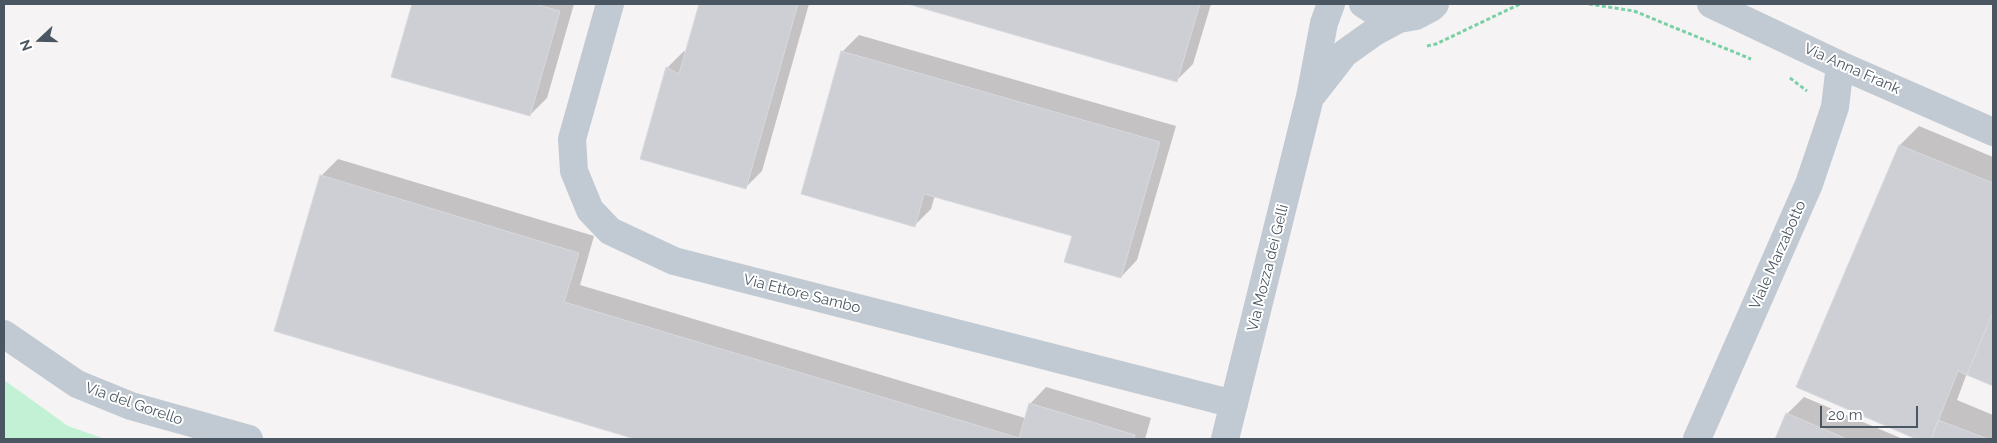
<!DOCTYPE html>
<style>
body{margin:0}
#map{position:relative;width:1997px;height:443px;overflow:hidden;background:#f5f3f3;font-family:Raleway,sans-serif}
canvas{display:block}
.frame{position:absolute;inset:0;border:5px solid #4a5661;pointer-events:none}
.north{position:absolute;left:15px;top:15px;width:50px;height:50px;-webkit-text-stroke:4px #fff;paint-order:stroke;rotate:249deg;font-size:14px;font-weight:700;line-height:20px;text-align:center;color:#4a5661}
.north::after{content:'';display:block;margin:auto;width:18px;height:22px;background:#4a5661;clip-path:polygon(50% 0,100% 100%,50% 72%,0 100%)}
.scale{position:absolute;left:1820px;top:406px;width:98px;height:22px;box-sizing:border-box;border:2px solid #4a5661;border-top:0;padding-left:6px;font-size:15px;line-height:18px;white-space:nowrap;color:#4a5661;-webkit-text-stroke:4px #fff;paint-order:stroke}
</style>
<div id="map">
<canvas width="1997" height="443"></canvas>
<div class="frame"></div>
<div class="north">N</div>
<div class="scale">20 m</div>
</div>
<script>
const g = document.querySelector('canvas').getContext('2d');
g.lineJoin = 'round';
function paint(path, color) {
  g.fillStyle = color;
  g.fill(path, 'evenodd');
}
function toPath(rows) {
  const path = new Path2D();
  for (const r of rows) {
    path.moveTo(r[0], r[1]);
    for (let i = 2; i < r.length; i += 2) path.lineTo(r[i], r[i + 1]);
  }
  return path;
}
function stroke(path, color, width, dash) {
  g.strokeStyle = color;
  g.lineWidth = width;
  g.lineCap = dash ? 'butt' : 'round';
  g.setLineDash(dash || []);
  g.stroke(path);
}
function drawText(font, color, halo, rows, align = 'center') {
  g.font = font + ' Raleway,sans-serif';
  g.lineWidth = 4;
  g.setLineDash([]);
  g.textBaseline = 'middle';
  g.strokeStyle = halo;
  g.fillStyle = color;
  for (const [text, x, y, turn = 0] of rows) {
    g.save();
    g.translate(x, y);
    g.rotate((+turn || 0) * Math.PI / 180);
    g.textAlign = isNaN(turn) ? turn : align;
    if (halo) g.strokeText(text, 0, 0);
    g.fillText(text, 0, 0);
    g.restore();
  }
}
paint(toPath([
 [4,380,68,426,105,439,4,439]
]), '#c3f1d5');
paint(toPath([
 [413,4,574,4,547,98,530,115,393,76],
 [701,4,809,4,762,171,745,188,642,158,667,68,684,51,687,53],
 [913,4,1211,4,1193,64,1177,80],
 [859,35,1176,126,1137,260,1121,277,1073,235,935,195,931,209,915,225,842,52],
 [1919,126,1993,157,1993,384,1967,373,1957,400,1993,415,1993,439,1916,439,1798,386,1900,145],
 [338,159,594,236,580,285,1025,418,1030,404,1046,387,1151,418,1145,439,639,439,275,330,321,176],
 [1804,397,1903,439,1776,439,1787,414]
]), '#0003');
const building = toPath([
 [412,4,535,4,560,11,530,116,391,77,412,4],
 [699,4,798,4,746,189,640,159,666,67,679,74,699,4],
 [908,4,1200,4,1177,82,908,4],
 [841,51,1160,142,1121,278,1064,262,1072,236,924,194,915,227,801,194,841,51],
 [1899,145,1993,183,1993,312,1967,375,1958,371,1931,439,1916,439,1796,387,1899,145],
 [320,175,579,253,564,302,1019,438,1029,403,1135,435,1134,439,635,439,274,331,320,175],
 [1993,312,1993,386,1967,375,1993,312],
 [1786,413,1847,439,1775,439,1786,413],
 [1938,420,1988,439,1931,439,1938,420]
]);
paint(building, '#cdcfd5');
stroke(building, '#d7d9de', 1);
stroke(toPath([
 [1589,4,1634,11,1751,59],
 [1427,46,1436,44,1520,4],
 [1790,78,1807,91]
]), '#7ad0a6', 3, [4, 2.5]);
stroke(toPath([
 [610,4,572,139,574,171,590,210,610,231,674,261,1234,404],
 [1363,4,1382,16,1399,19,1416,16,1431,8,1435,4],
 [1711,4,1840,65,1993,132],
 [1313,94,1345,53,1373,33,1399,19],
 [4,334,77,384,131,406,249,439],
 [1225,439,1310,97,1324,23,1331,4],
 [1697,439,1809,184,1835,107,1840,65]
]), '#c1cad2', 28);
drawText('15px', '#4a5661', '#fff', [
 ["Via Anna Frank",1852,69,24],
 ["Viale Marzabotto",1778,255,-66],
 ["Via Mozza dei Gelli",1268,268,-76],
 ["Via Ettore Sambo",802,294,14],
 ["Via del Gorello",134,404,19]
]);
</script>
